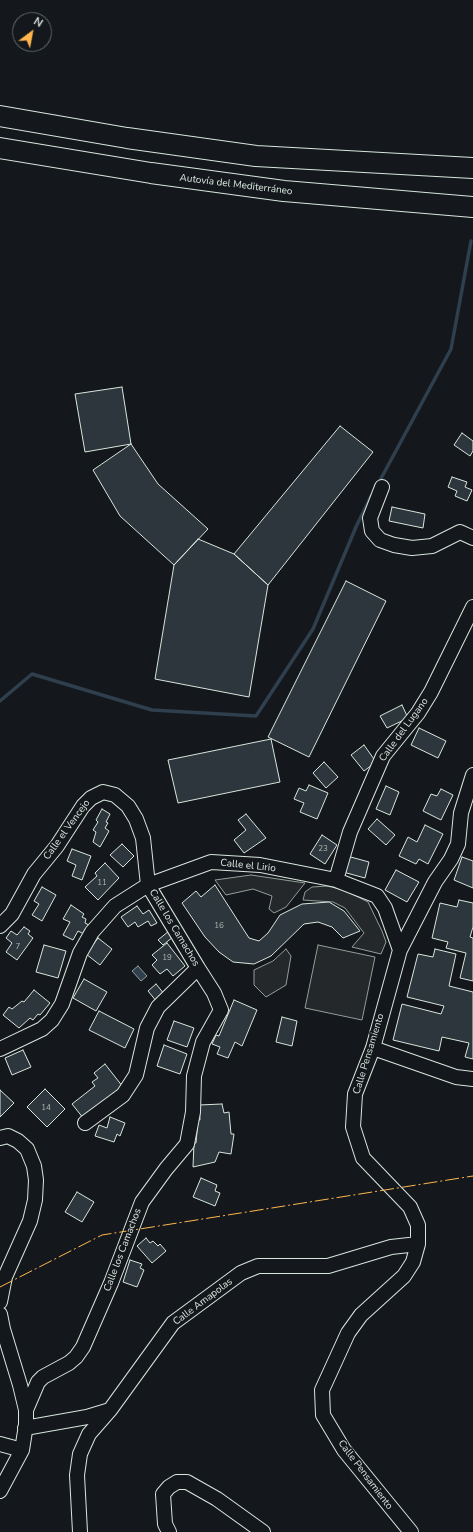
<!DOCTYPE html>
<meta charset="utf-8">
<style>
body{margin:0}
#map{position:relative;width:473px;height:1532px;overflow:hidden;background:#14181c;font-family:"Nunito Sans",sans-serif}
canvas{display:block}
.north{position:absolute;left:12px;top:12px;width:40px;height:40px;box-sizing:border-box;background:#14181c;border:1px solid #626a69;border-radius:50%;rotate:32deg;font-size:11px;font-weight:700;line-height:16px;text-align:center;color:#d8e6dc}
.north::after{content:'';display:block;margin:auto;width:14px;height:18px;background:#ffb74d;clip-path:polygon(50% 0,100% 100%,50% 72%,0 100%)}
</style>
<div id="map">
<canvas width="473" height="1532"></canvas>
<div class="north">N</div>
</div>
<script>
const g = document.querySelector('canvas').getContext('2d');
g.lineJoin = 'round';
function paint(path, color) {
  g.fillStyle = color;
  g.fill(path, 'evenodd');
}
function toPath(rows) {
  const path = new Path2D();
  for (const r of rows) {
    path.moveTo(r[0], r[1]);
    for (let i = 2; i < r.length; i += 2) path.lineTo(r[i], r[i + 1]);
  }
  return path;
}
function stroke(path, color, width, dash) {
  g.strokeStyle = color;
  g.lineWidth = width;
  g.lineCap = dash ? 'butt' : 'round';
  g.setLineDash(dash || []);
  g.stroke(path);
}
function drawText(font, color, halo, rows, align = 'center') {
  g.font = font + ' "Nunito Sans",sans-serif';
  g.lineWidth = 3;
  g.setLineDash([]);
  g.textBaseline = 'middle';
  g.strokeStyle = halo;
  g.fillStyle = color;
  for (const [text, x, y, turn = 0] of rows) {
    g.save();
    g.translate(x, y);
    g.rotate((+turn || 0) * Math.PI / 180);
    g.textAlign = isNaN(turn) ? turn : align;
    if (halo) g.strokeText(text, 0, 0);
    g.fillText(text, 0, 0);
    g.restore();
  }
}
const parking = toPath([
 [251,875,305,883,286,907,274,913,269,909,272,896,253,889,226,895,215,880,251,875],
 [327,886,344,890,368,902,382,931,386,942,381,954,352,947,364,933,345,908,333,902,303,900,305,892,312,887,327,886],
 [318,945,375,957,362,1020,305,1008,318,945],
 [286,949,291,956,286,985,266,997,254,985,254,970,273,961,286,949]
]);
paint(parking, '#24282b');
stroke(parking, '#939e99', 1);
const water = toPath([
 [138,966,147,976,141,981,132,971,138,966]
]);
paint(water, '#2f3f4d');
stroke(water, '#939e99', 1);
stroke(toPath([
 [378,484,451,349,471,241],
 [0,701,32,674,152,710,256,716,313,629,356,527,371,496]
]), '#2f3f4d', 3.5);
const building = toPath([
 [122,387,131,444,85,452,75,394,122,387],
 [340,426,373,452,268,585,234,554,340,426],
 [462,433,473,441,473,451,470,456,454,445,462,433],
 [131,444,158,484,208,529,174,565,120,516,93,470,131,444],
 [452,477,467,482,465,487,472,490,467,501,455,496,457,491,448,487,452,477],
 [392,507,425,514,423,528,389,521,392,507],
 [198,539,234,554,268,585,249,697,155,679,174,565,198,539],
 [346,581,386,601,309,757,268,737,346,581],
 [402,705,408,718,387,728,380,716,402,705],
 [419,728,446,741,438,758,411,745,419,728],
 [271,739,280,782,178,803,168,760,271,739],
 [364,745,376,762,364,771,351,755,364,745],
 [324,762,338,777,326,788,313,773,324,762],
 [309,785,328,793,317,819,300,812,304,803,294,799,299,788,306,791,309,785],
 [386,786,399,792,390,815,376,809,386,786],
 [441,789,453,795,441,820,423,811,431,794,437,796,441,789],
 [102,809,110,814,106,822,108,823,105,828,109,831,100,847,93,842,96,832,93,830,98,822,96,820,102,809],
 [246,814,266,838,244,853,234,840,246,830,238,820,246,814],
 [377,819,395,835,386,845,368,829,377,819],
 [425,825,443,834,428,864,419,859,416,864,399,856,408,837,417,842,425,825],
 [322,835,337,845,325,864,310,854,322,835],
 [122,844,134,856,123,867,110,855,122,844],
 [72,849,91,856,82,880,72,876,76,865,67,861,72,849],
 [347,856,369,862,365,878,343,872,347,856],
 [462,857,473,861,473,888,454,880,462,857],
 [105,863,119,878,98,900,85,887,97,876,95,873,105,863],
 [396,870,419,882,407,902,385,890,396,870],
 [215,885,249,938,259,941,268,933,280,915,302,904,329,902,344,911,360,931,343,938,332,927,318,922,304,924,271,956,254,964,233,962,219,952,205,937,182,903,196,891,201,897,215,885],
 [42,887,56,895,42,921,32,915,39,904,34,901,42,887],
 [459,900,473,903,473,927,470,937,473,938,473,981,460,978,466,953,446,948,448,942,432,938,440,903,457,907,459,900],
 [71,905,84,914,82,917,86,919,85,923,91,926,86,935,78,931,73,940,63,935,70,922,63,919,71,905],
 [137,906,143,914,149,910,157,923,151,926,148,921,138,927,135,922,128,927,121,917,137,906],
 [24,927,30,931,28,934,33,938,17,960,6,952,12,943,6,938,11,931,17,935,24,927],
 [169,931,173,937,163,945,158,940,169,931],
 [98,938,112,949,100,965,86,954,98,938],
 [167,943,185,966,173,976,167,969,160,974,152,965,157,960,152,955,167,943],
 [44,945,66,951,58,978,36,972,44,945],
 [435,949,456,954,449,986,473,992,473,1059,465,1057,469,1043,442,1037,439,1051,393,1040,402,1004,441,1014,444,1006,407,997,418,954,433,957,435,949],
 [84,979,107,992,96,1011,73,998,84,979],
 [156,984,165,995,157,1002,148,991,156,984],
 [34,990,50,1003,40,1015,38,1014,33,1020,30,1018,19,1028,3,1015,9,1007,12,1009,22,1001,24,1002,34,990],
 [234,1000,257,1010,242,1046,235,1042,228,1058,217,1054,220,1047,212,1044,216,1035,219,1036,234,1000],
 [99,1011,134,1029,125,1048,89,1030,99,1011],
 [282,1017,297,1021,292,1046,276,1042,282,1017],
 [174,1021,194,1028,187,1047,167,1040,174,1021],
 [164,1045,187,1054,180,1074,157,1066,164,1045],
 [23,1050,31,1067,12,1075,5,1058,23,1050],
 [105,1064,123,1087,84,1119,72,1104,95,1086,92,1082,98,1078,94,1073,105,1064],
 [45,1089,65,1109,47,1127,27,1107,45,1089],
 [0,1090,14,1103,0,1117,0,1090],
 [222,1104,224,1113,229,1112,231,1134,234,1134,231,1154,219,1152,215,1162,193,1167,194,1143,196,1143,198,1120,200,1120,199,1105,222,1104],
 [110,1117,125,1123,120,1136,117,1134,114,1142,95,1136,99,1125,107,1128,110,1117],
 [201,1178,217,1185,215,1191,220,1193,215,1206,193,1197,201,1178],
 [77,1192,94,1202,82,1222,65,1212,77,1192],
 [146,1238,150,1243,153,1241,158,1246,160,1244,166,1251,152,1263,137,1246,146,1238],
 [130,1260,142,1264,140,1268,144,1270,137,1287,123,1282,130,1260]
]);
paint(building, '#2c363c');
stroke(building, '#d8e6dc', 1);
const minor = toPath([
 [382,487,370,518,372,531,380,540,394,545,412,548,432,546,460,532,473,538],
 [336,880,350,832,383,756,418,713,431,692,473,607],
 [0,926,12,914,34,874,57,846,83,806,91,798,103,792,115,795,128,806,136,819,143,838,148,885,198,968,214,993,221,1010,203,1042,194,1076,193,1112,187,1144,166,1169,142,1202,111,1283,83,1347,76,1357,69,1363,43,1377,38,1382,26,1410],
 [373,1048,456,1077,473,1079],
 [0,1049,42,1029,52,1020,62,1004,80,953,92,932,115,906,148,885,211,862,260,865,336,880,377,896,385,908,400,950],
 [85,1123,123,1095,136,1075,147,1028,158,1007,198,968],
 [0,1138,8,1136,18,1141,27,1149,34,1166,36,1180,35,1200,30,1221,5,1277,0,1302],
 [0,1314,3,1329,20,1385,26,1410,26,1425,22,1450,0,1491],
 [25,1428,87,1417,110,1410],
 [0,1444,22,1450],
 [80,1532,77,1475,80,1454,89,1434,110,1410,173,1323,241,1273,258,1266,328,1266,391,1247,418,1244],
 [169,1532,165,1524,163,1494,169,1487,177,1482,187,1482,217,1499,263,1532],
 [411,1532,344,1450,323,1415,322,1390,348,1333,361,1315,404,1276,413,1262,418,1244,418,1225,410,1207,363,1158,353,1127,355,1094,373,1048,400,950,435,882,451,859,458,844,461,813,473,775]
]);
const highway = toPath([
 [0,116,127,138,256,156,473,168],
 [0,148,151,173,284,191,473,207]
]);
stroke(minor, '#d8e6dc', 16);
stroke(highway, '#d8e6dc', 22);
stroke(minor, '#14181c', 14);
stroke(highway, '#14181c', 20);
stroke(toPath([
 [0,1287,102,1235,473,1176]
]), '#ffb74d', 1, [14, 3, 2, 3]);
drawText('8px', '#adbab4', null, [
 ["23",323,849],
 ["11",102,883],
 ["16",219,926],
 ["7",18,947],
 ["19",167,958],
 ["14",46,1108]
]);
drawText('10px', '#d8e6dc', '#14181c', [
 ["Autovía del Mediterráneo",236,185,7],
 ["Calle del Lugano",404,730,-54],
 ["Calle el Vencejo",67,830,-54],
 ["Calle el Lirio",248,866,6],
 ["Calle los Camachos",174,928,59],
 ["Calle Pensamiento",369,1054,-73],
 ["Calle los Camachos",123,1250,-69],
 ["Calle Amapolas",203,1302,-37],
 ["Calle Pensamiento",365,1475,53]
]);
</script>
